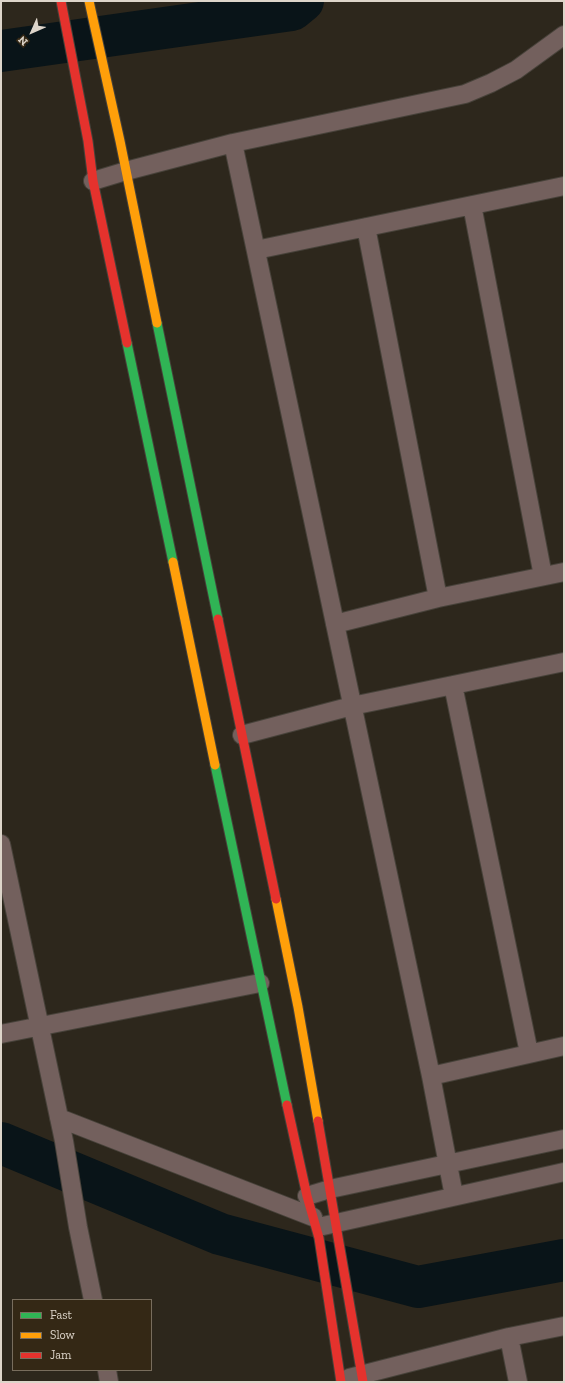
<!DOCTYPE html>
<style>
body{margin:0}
#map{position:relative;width:565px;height:1383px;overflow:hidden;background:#2d271c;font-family:"Zilla Slab",serif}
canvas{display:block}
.frame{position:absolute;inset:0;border:2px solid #ddd5ca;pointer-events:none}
.legend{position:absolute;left:12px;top:1299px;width:140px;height:72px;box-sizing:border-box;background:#342815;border:1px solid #786d5d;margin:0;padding:5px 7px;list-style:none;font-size:12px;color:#ddd5ca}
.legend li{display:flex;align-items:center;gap:8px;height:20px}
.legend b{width:20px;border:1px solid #786d5d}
.north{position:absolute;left:12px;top:12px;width:40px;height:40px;-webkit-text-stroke:3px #342815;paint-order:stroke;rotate:225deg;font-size:11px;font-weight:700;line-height:16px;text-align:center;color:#ddd5ca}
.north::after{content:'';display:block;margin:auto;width:14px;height:18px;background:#ddd5ca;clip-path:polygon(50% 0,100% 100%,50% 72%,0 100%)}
</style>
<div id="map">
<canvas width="565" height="1383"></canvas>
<div class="frame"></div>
<ul class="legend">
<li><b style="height:5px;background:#30b455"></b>Fast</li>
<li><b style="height:5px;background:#ff9f0a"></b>Slow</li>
<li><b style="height:5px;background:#e5322d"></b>Jam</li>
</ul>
<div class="north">N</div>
</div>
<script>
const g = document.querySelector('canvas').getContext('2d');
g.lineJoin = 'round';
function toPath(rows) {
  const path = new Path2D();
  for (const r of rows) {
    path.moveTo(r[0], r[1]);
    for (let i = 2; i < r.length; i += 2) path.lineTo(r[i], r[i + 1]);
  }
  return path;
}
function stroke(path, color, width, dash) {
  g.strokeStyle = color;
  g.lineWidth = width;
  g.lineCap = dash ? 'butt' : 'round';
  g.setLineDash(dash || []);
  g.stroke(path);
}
stroke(toPath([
 [1,51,292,10,303,1],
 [1,1143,220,1234,418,1287,564,1260]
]), '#091418', 42);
const street = toPath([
 [233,143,431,1076,454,1196],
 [93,181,126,171,233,143,465,94,491,83,516,70,564,35],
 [472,205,543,576],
 [366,227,438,598],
 [256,250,564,186],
 [335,624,438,598,564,572],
 [453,685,529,1053],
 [242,735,352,706,564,662],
 [1,844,64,1141,78,1227,93,1300],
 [1,1034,260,983],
 [431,1076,564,1046],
 [59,1118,313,1217],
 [307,1196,330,1189,564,1139],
 [323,1226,564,1172],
 [509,1337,518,1382],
 [107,1370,109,1382],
 [349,1378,509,1337,564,1326]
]);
const fast = toPath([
 [157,323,218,619],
 [127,343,173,562],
 [215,765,287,1105]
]);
const slow = toPath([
 [89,1,120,141,157,323],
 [173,562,215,765],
 [276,899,298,1007,318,1121]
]);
const jam = toPath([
 [61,1,88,141,93,181,127,343],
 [218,619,276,899],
 [287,1105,307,1196,319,1238,341,1382],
 [318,1121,363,1382]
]);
stroke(street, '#47423a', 20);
stroke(fast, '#47423a', 11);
stroke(slow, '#47423a', 11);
stroke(jam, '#47423a', 11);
stroke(street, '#73605d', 18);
stroke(fast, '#30b455', 9);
stroke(slow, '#ff9f0a', 9);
stroke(jam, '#e5322d', 9);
</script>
